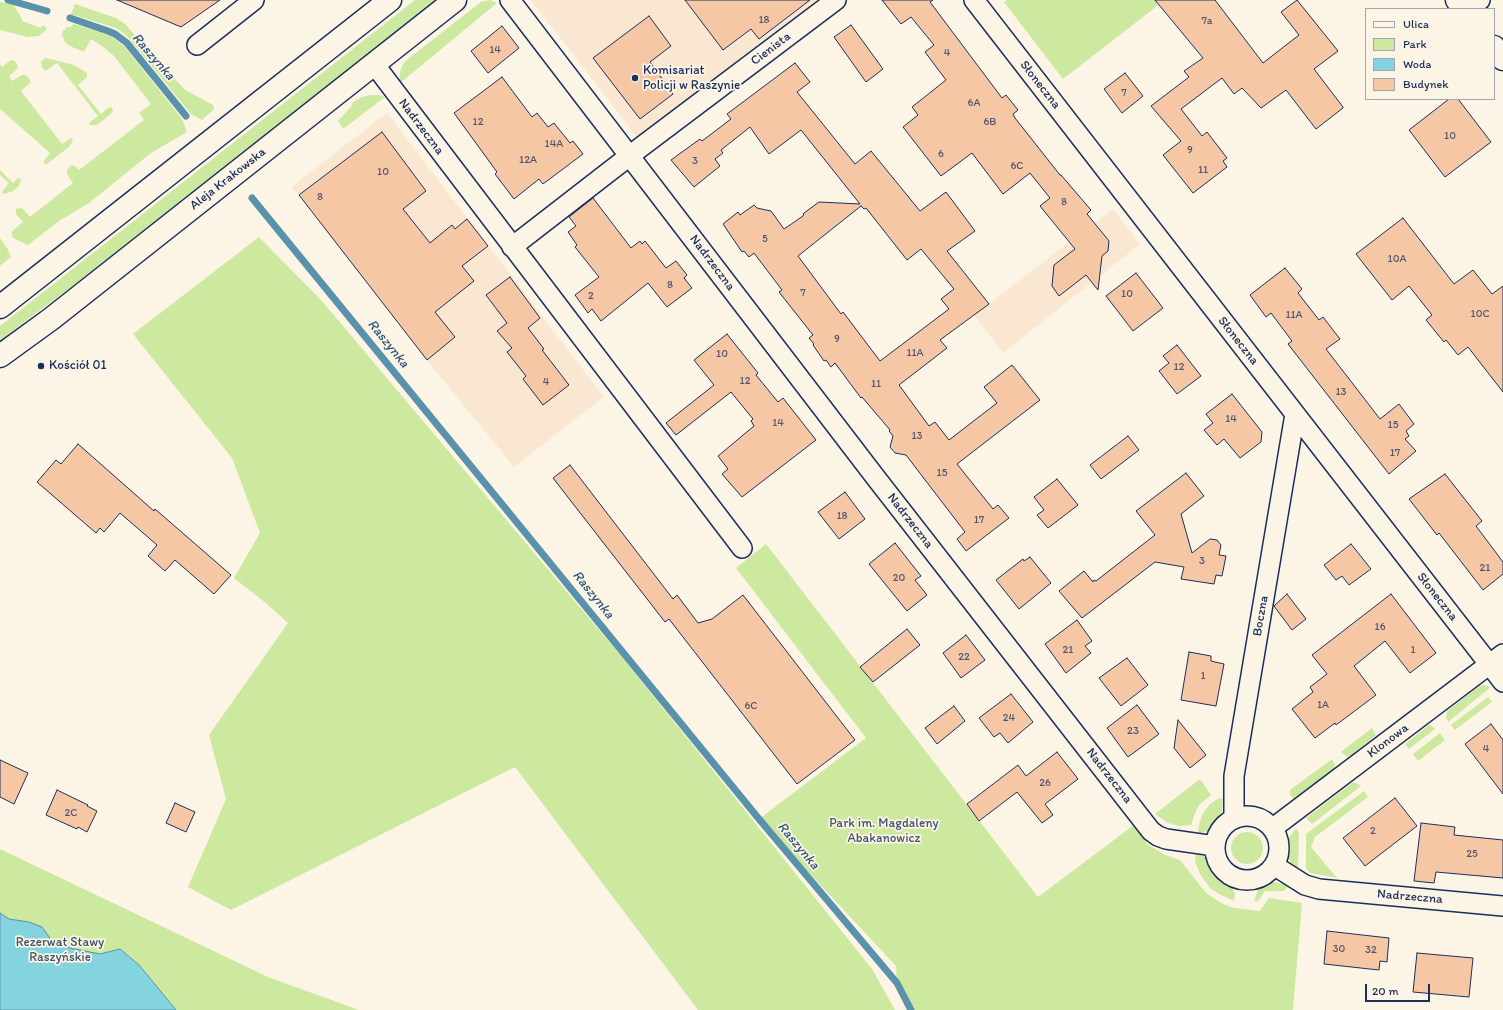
<!DOCTYPE html>
<meta charset="utf-8">
<style>
body{margin:0}
#map{position:relative;width:1503px;height:1010px;overflow:hidden;background:#fcf5e5;font-family:Itim,sans-serif}
canvas{display:block}
.legend{position:absolute;left:1365px;top:8px;width:130px;height:92px;box-sizing:border-box;background:#fcf5e5;border:1px solid #a2a6af;margin:0;padding:5px 7px;list-style:none;font-size:12px;color:#1b2f5e}
.legend li{display:flex;align-items:center;gap:8px;height:20px}
.legend b{width:20px;border:1px solid #a2a6af}
.scale{position:absolute;left:1365px;top:984px;width:65px;height:18px;box-sizing:border-box;border:2px solid #1b2f5e;border-top:0;padding-left:5px;font-size:12px;line-height:14px;white-space:nowrap;color:#1b2f5e;-webkit-text-stroke:3px #fcf5e5;paint-order:stroke}
</style>
<div id="map">
<canvas width="1503" height="1010"></canvas>
<ul class="legend">
<li><b style="height:5px;background:#fcf5e5"></b>Ulica</li>
<li><b style="height:11px;background:#cde89f"></b>Park</li>
<li><b style="height:11px;background:#84d4df"></b>Woda</li>
<li><b style="height:11px;background:#f6c7a5"></b>Budynek</li>
</ul>
<div class="scale">20 m</div>
</div>
<script>
const g = document.querySelector('canvas').getContext('2d');
g.lineJoin = 'round';
function paint(path, color) {
  g.fillStyle = color;
  g.fill(path, 'evenodd');
}
function toPath(rows) {
  const path = new Path2D();
  for (const r of rows) {
    if (r.length === 3) {
      path.moveTo(r[0] + r[2], r[1]);
      path.arc(r[0], r[1], r[2], 0, 2 * Math.PI);
      continue;
    }
    path.moveTo(r[0], r[1]);
    for (let i = 2; i < r.length; i += 2) path.lineTo(r[i], r[i + 1]);
  }
  return path;
}
function stroke(path, color, width, dash) {
  g.strokeStyle = color;
  g.lineWidth = width;
  g.lineCap = dash ? 'butt' : 'round';
  g.setLineDash(dash || []);
  g.stroke(path);
}
function drawText(font, color, halo, rows, align = 'center') {
  g.font = font + ' Itim,sans-serif';
  g.lineWidth = 3.5;
  g.setLineDash([]);
  g.textBaseline = 'middle';
  g.strokeStyle = halo;
  g.fillStyle = color;
  for (const [text, x, y, turn = 0] of rows) {
    g.save();
    g.translate(x, y);
    g.rotate((+turn || 0) * Math.PI / 180);
    g.textAlign = isNaN(turn) ? turn : align;
    if (halo) g.strokeText(text, 0, 0);
    g.fillText(text, 0, 0);
    g.restore();
  }
}
paint(toPath([
 [531,0,824,0,640,141],
 [387,113,604,397,514,467,413,343,299,195,291,187],
 [1113,209,1140,244,1003,353,974,315]
]), '#fae7d2');
paint(toPath([
 [415,0,436,0,74,285,0,340,0,326],
 [490,0,497,3,399,84,400,72,404,62,481,2],
 [1007,0,1165,0,1063,79,1004,2],
 [0,2,13,4,22,19,22,21,41,28,42,25,47,28,45,31,39,36,28,37,0,30],
 [75,4,116,18,125,24,185,90,213,105,214,109,202,120,191,114,127,36,116,28,74,15,71,15],
 [73,24,94,30,111,36,125,47,182,119,187,132,151,153,89,203,59,221,28,245,13,238,11,232,23,222,16,214,16,209,20,208,23,209,30,217,73,183,67,174,67,170,72,165,76,167,79,170,144,120,139,113,151,104,114,56,102,46,91,39,84,52,70,46,65,42,62,35,63,30,65,30,67,27,71,27],
 [46,58,74,65,87,73,87,77,78,85,101,114,109,107,112,108,113,111,110,115,97,125,89,125,90,122,98,116,57,63,47,70,45,70,42,68,41,61],
 [11,60,15,61,18,66,17,69,9,76,12,81,22,75,26,75,30,80,30,83,21,91,62,144,71,138,73,140,70,146,47,164,45,164,43,162,50,153,0,109,0,65,2,67],
 [370,95,379,95,385,97,343,129,338,121,351,107,353,102,362,97],
 [0,170,13,183,18,178,21,179,19,186,13,191,5,194,2,193,3,190,9,183,0,175],
 [259,237,322,301,626,662,872,969,895,1010,698,1010,515,767,231,910,188,887,226,799,209,735,288,623,267,604,234,578,260,533,232,458,133,334],
 [0,238,7,248,11,257,0,266],
 [766,544,1038,897,1134,825,1147,844,1165,855,1180,860,1206,893,1221,903,1234,908,1260,911,1269,898,1302,903,1293,1010,911,1010,897,983,896,966,759,819,866,738,736,568],
 [1484,685,1491,687,1448,722,1446,718,1447,712,1451,708,1479,686],
 [1488,697,1492,702,1455,730,1451,725],
 [1429,725,1432,726,1435,729,1409,749,1405,744],
 [1372,728,1376,735,1351,755,1347,757,1341,752],
 [1440,733,1445,740,1418,761,1413,754],
 [1332,759,1335,765,1334,769,1294,800,1290,795,1290,790],
 [1200,779,1211,795,1199,805,1195,813,1191,825,1179,826,1168,823,1155,814],
 [1352,783,1356,783,1361,786,1312,824,1306,818],
 [1364,791,1368,797,1315,837,1311,847,1337,878,1310,873,1306,868,1306,834],
 [1223,798,1222,811,1217,823,1208,831,1198,834,1199,824,1203,813,1210,804,1217,799],
 [1296,828,1299,833,1298,870,1295,870,1289,859,1286,849,1288,839],
 [1247,848,16],
 [0,849,268,977,359,1010,0,1010],
 [1196,851,1207,859,1218,877,1232,887,1235,894,1234,901,1219,894,1210,888,1200,874,1195,861],
 [1272,882,1286,884,1288,886,1284,891,1265,891,1258,901,1254,901,1259,888,1265,884]
]), '#cde89f');
const water = toPath([
 [0,913,9,919,29,922,42,927,52,941,70,948,100,954,120,949,139,965,176,1010,0,1010,0,913]
]);
paint(water, '#84d4df');
stroke(water, '#5a92ab', 1);
stroke(toPath([
 [8,0,47,11],
 [70,18,108,31,115,34,127,43,186,116],
 [252,198,759,819,897,983,911,1010]
]), '#5a92ab', 7);
const building = toPath([
 [117,0,220,0,181,27,117,0],
 [685,0,810,0,759,39,751,29,723,50,685,0],
 [882,0,933,0,930,2,1002,98,1006,95,1018,110,1013,114,1015,118,1060,175,1061,175,1091,210,1087,214,1109,241,1108,251,1102,256,1098,290,1086,275,1059,296,1052,286,1054,265,1075,249,1040,206,1050,198,1030,173,1003,194,972,153,941,176,903,127,918,115,912,107,946,80,925,52,934,45,911,17,901,24,882,0],
 [1155,0,1215,0,1263,63,1299,35,1281,12,1297,0,1338,51,1314,69,1343,107,1343,108,1316,129,1286,90,1261,108,1242,88,1234,94,1222,78,1181,109,1202,136,1207,132,1227,158,1223,161,1227,167,1193,193,1163,155,1181,141,1151,106,1189,77,1184,71,1203,58,1155,0],
 [649,16,671,46,650,62,673,94,640,119,593,58,649,16],
 [851,25,883,69,866,82,834,37,851,25],
 [502,26,519,48,488,73,471,51,502,26],
 [795,63,810,82,797,92,855,164,871,151,920,211,946,192,975,231,947,251,989,304,940,340,947,348,899,385,929,426,935,422,949,440,997,403,984,387,1012,365,1040,400,957,464,993,509,998,505,1009,518,966,551,957,539,965,532,906,455,895,453,890,447,893,436,889,431,890,430,862,397,861,398,835,363,831,367,826,360,824,361,813,345,814,344,809,338,813,335,779,292,782,290,754,253,749,257,744,251,742,252,723,224,738,212,740,215,754,205,757,208,771,211,784,229,803,216,804,213,819,202,860,204,801,130,769,154,750,127,721,150,723,153,715,159,720,166,694,187,671,160,700,139,702,141,731,119,727,114,795,63],
 [861,206,864,209,866,208,907,260,921,249,954,289,941,299,949,309,880,361,843,312,841,314,798,256,861,206],
 [1125,73,1143,96,1122,113,1104,89,1125,73],
 [502,77,532,117,537,113,548,127,554,123,570,143,573,141,583,154,543,184,539,179,514,199,495,174,497,172,454,113,502,77],
 [1449,99,1458,99,1491,142,1445,177,1409,130,1449,99],
 [382,132,426,191,403,209,430,243,452,225,455,229,467,219,488,246,462,266,474,281,435,312,455,337,427,360,299,195,382,132],
 [593,198,631,248,640,241,642,244,645,241,666,268,676,261,687,275,684,278,692,288,667,307,648,283,601,321,592,309,588,313,575,295,599,277,575,247,577,245,568,232,576,226,569,217,593,198],
 [1403,218,1454,284,1473,270,1492,294,1503,286,1503,392,1468,347,1458,355,1446,340,1444,342,1426,320,1432,315,1409,286,1392,300,1356,254,1403,218],
 [1285,268,1302,289,1298,293,1319,320,1323,317,1340,339,1326,349,1380,419,1399,404,1414,424,1406,431,1409,436,1405,439,1416,451,1389,474,1288,344,1292,341,1271,313,1266,317,1250,295,1285,268],
 [1136,273,1163,308,1133,331,1106,296,1136,273],
 [510,277,540,318,528,328,544,349,542,350,569,385,543,405,523,379,526,376,507,352,512,348,497,331,507,323,486,295,510,277],
 [727,334,758,373,756,375,778,402,783,398,816,440,742,497,722,474,728,469,718,456,754,426,751,421,753,419,731,392,676,435,666,423,714,385,694,360,727,334],
 [1177,345,1201,376,1177,394,1159,371,1169,363,1163,356,1177,345],
 [1232,394,1262,432,1261,442,1240,458,1224,439,1217,445,1204,430,1213,423,1206,414,1232,394],
 [1128,436,1139,450,1101,479,1090,465,1128,436],
 [78,444,154,511,155,509,231,575,214,594,175,560,165,571,148,556,157,545,120,513,104,532,100,528,96,533,37,482,56,460,61,464,78,444],
 [570,465,673,599,677,595,698,623,712,619,743,595,855,740,797,784,669,619,665,622,553,478,570,465],
 [1186,473,1204,496,1181,514,1192,553,1210,539,1217,540,1221,545,1219,555,1226,556,1222,576,1216,575,1214,584,1181,579,1184,567,1155,562,1082,618,1059,591,1084,571,1093,582,1094,580,1096,581,1155,535,1136,511,1186,473],
 [1445,474,1482,521,1476,526,1503,562,1503,574,1483,590,1439,533,1437,535,1409,499,1445,474],
 [1057,479,1078,505,1048,528,1037,515,1044,510,1034,497,1057,479],
 [845,492,865,519,839,539,818,512,845,492],
 [895,543,921,576,915,580,927,595,907,611,869,564,895,543],
 [1351,544,1371,569,1349,585,1342,576,1336,580,1324,565,1351,544],
 [1030,557,1051,583,1019,609,996,580,1023,559,1024,561,1030,557],
 [1287,594,1306,619,1292,630,1274,606,1287,594],
 [1391,594,1436,653,1410,673,1385,641,1354,666,1376,695,1336,725,1335,723,1315,738,1292,709,1313,692,1310,687,1327,674,1312,655,1391,594],
 [1077,620,1092,641,1085,646,1091,653,1066,673,1045,644,1077,620],
 [907,629,920,645,873,682,860,667,907,629],
 [966,635,985,660,961,678,943,653,966,635],
 [1189,652,1211,656,1211,661,1224,664,1216,706,1181,700,1189,652],
 [1127,658,1148,685,1121,706,1099,678,1127,658],
 [1011,694,1033,722,1008,743,1000,733,994,737,979,718,1011,694],
 [1137,705,1159,734,1128,757,1107,728,1137,705],
 [954,706,965,721,937,744,925,728,954,706],
 [1178,720,1206,755,1190,768,1174,748,1178,720],
 [1491,724,1503,740,1503,794,1465,744,1491,724],
 [1057,752,1078,779,1045,804,1053,815,1042,823,1017,792,979,821,967,804,1018,765,1026,776,1057,752],
 [0,760,28,773,14,804,0,797,0,760],
 [57,790,88,805,87,806,97,811,87,832,78,827,77,829,46,815,57,790],
 [1395,798,1417,826,1365,866,1343,838,1395,798],
 [175,803,195,812,186,832,166,823,175,803],
 [1421,823,1455,827,1454,835,1503,840,1503,878,1436,872,1434,883,1414,881,1421,823],
 [1327,931,1389,938,1387,962,1380,961,1379,970,1324,964,1327,931],
 [1417,953,1473,958,1469,997,1413,992,1417,953]
]);
paint(building, '#f6c7a5');
stroke(building, '#1b2f5e', 1);
const minor = toPath([
 [510,0,876,478,1151,831,1158,836,1166,839,1215,846],
 [974,0,1503,682],
 [1467,9,1480,0],
 [197,45,254,0],
 [374,64,742,548],
 [512,247,641,147,836,0],
 [1247,848,32],
 [1234,819,1234,776,1295,414],
 [1273,828,1503,654],
 [1275,866,1305,885,1319,889,1503,906]
]);
const tertiary = toPath([
 [1457,0,1464,9],
 [1494,47,1503,59]
]);
const secondary = toPath([
 [0,307,390,0],
 [0,356,51,319,455,0]
]);
stroke(minor, '#1b2f5e', 22);
stroke(tertiary, '#1b2f5e', 25);
stroke(secondary, '#1b2f5e', 25);
stroke(minor, '#fcf5e5', 19);
stroke(tertiary, '#fcf5e5', 22);
stroke(secondary, '#fcf5e5', 22);
for (const [x, y, r, color] of [
 [635,78,4,"#1b2f5e"],
 [41,366,4,"#1b2f5e"]
]) {
  const dot = new Path2D();
  dot.arc(x, y, r, 0, 2 * Math.PI);
  g.fillStyle = color;
  g.fill(dot);
  stroke(dot, '#fcf5e5', 1.5);
}
drawText('11px', '#525570', null, [
 ["18",764,20],
 ["7a",1207,21],
 ["14",495,50],
 ["4",947,53],
 ["7",1124,93],
 ["6A",974,103],
 ["12",478,122],
 ["6B",990,122],
 ["10",1450,136],
 ["14A",554,144],
 ["9",1190,150],
 ["6",941,154],
 ["12A",528,160],
 ["3",695,161],
 ["6C",1017,166],
 ["11",1203,170],
 ["10",383,172],
 ["8",320,197],
 ["8",1064,202],
 ["5",765,239],
 ["10A",1397,259],
 ["8",670,285],
 ["7",803,293],
 ["10",1127,294],
 ["2",591,296],
 ["10C",1480,314],
 ["11A",1294,315],
 ["9",837,339],
 ["11A",915,353],
 ["10",722,354],
 ["12",1179,367],
 ["12",745,381],
 ["4",546,382],
 ["11",876,384],
 ["13",1341,392],
 ["14",1231,419],
 ["14",778,423],
 ["15",1393,425],
 ["13",917,436],
 ["17",1395,453],
 ["15",942,473],
 ["18",842,516],
 ["17",979,520],
 ["3",1202,561],
 ["21",1485,568],
 ["20",899,578],
 ["16",1380,627],
 ["21",1068,650],
 ["1",1413,650],
 ["22",964,657],
 ["1",1203,676],
 ["1A",1323,705],
 ["6C",751,706],
 ["24",1009,718],
 ["23",1133,731],
 ["4",1486,749],
 ["26",1045,783],
 ["2C",71,813],
 ["2",1373,831],
 ["25",1472,854],
 ["30",1339,949],
 ["32",1371,950]
]);
drawText('13px', '#1b2f5e', '#fcf5e5', [
 ["Cienista",771,49,-37],
 ["Słoneczna",1040,85,52],
 ["Nadrzeczna",421,127,53],
 ["Aleja Krakowska",228,179,-38],
 ["Nadrzeczna",712,263,53],
 ["Słoneczna",1238,341,52],
 ["Nadrzeczna",910,521,52],
 ["Słoneczna",1437,597,52],
 ["Boczna",1261,616,-80],
 ["Klonowa",1388,741,-37],
 ["Nadrzeczna",1109,776,52],
 ["Nadrzeczna",1410,897,5]
]);
drawText('13px', '#1b2f5e', '#fcf5e5', [
 ["Komisariat",643,71],
 ["Policji w Raszynie",643,86],
 ["Kościół 01",49,366]
], 'left');
drawText('13px', '#3f546b', '#fcf5e5', [
 ["Park im. Magdaleny",884,824],
 ["Abakanowicz",884,839],
 ["Rezerwat Stawy",60,943],
 ["Raszyńskie",60,958]
]);
drawText('italic 14px', '#35587e', '#fcf5e5', [
 ["Raszynka",153,57,49],
 ["Raszynka",388,344,51],
 ["Raszynka",593,595,51],
 ["Raszynka",798,846,50]
]);
</script>
